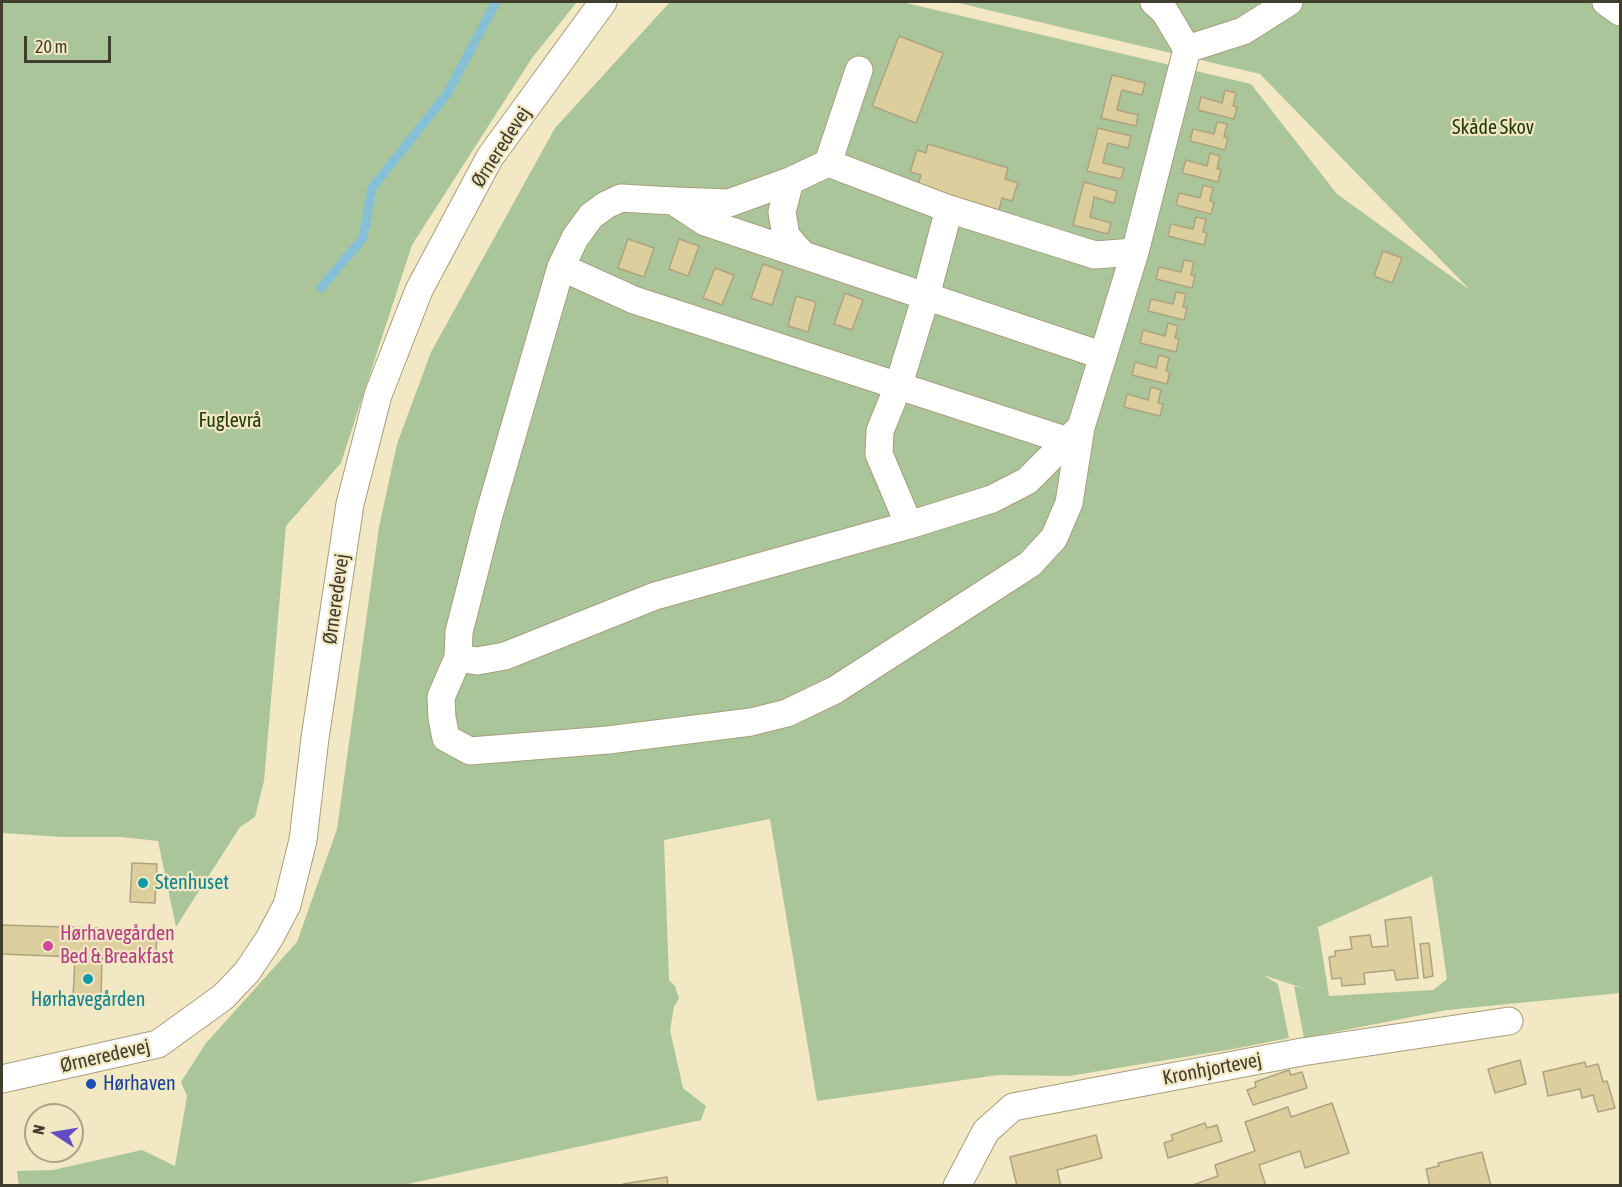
<!DOCTYPE html>
<meta charset="utf-8">
<style>
body{margin:0}
#map{position:relative;width:1622px;height:1187px;overflow:hidden;background:#f2e8c3;font-family:"Asap Condensed",sans-serif}
canvas{display:block}
.frame{position:absolute;inset:0;border:3px solid #403c2e;pointer-events:none}
.north{position:absolute;left:24px;top:1103px;width:60px;height:60px;box-sizing:border-box;background:#f2e8c3;border:2px solid #aba387;border-radius:50%;rotate:282deg;font-size:16px;font-weight:700;line-height:24px;text-align:center;color:#403c2e}
.north::after{content:'';display:block;margin:auto;width:21px;height:27px;background:#654cc5;clip-path:polygon(50% 0,100% 100%,50% 72%,0 100%)}
.scale{position:absolute;left:24px;top:36px;width:87px;height:27px;box-sizing:border-box;border:3px solid #403c2e;border-top:0;padding-left:8px;font-size:18px;line-height:21px;white-space:nowrap;color:#403c2e;-webkit-text-stroke:4px #f2e8c3;paint-order:stroke}
</style>
<div id="map">
<canvas width="1622" height="1187"></canvas>
<div class="frame"></div>
<div class="north">N</div>
<div class="scale">20 m</div>
</div>
<script>
const g = document.querySelector('canvas').getContext('2d');
g.lineJoin = 'round';
function paint(path, color) {
  g.fillStyle = color;
  g.fill(path, 'evenodd');
}
function toPath(rows) {
  const path = new Path2D();
  for (const r of rows) {
    path.moveTo(r[0], r[1]);
    for (let i = 2; i < r.length; i += 2) path.lineTo(r[i], r[i + 1]);
  }
  return path;
}
function stroke(path, color, width, dash) {
  g.strokeStyle = color;
  g.lineWidth = width;
  g.lineCap = dash ? 'butt' : 'round';
  g.setLineDash(dash || []);
  g.stroke(path);
}
function drawText(font, color, halo, rows, align = 'center') {
  g.font = font + ' "Asap Condensed",sans-serif';
  g.lineWidth = 4.5;
  g.setLineDash([]);
  g.textBaseline = 'middle';
  g.strokeStyle = halo;
  g.fillStyle = color;
  for (const [text, x, y, turn = 0] of rows) {
    g.save();
    g.translate(x, y);
    g.rotate((+turn || 0) * Math.PI / 180);
    g.textAlign = isNaN(turn) ? turn : align;
    if (halo) g.strokeText(text, 0, 0);
    g.fillText(text, 0, 0);
    g.restore();
  }
}
paint(toPath([
 [2,2,577,2,532,58,412,245,341,463,286,526,264,781,255,817,240,827,176,927,158,841,121,837,62,837,2,833],
 [670,2,902,2,1251,84,1337,194,1470,290,1260,74,954,2,1620,2,1620,993,1447,1010,1304,1038,1294,986,1309,990,1263,975,1278,984,1289,1038,1233,1049,1069,1076,998,1075,817,1101,770,819,664,840,669,980,675,986,679,998,674,1007,670,1030,683,1088,706,1106,701,1120,403,1185,19,1186,17,1171,53,1170,142,1150,175,1166,187,1096,181,1082,206,1043,297,942,337,829,379,527,397,444,431,352,555,128],
 [1432,876,1447,979,1433,990,1329,996,1318,927]
]), '#abc59b');
stroke(toPath([
 [321,288,363,238,372,188,447,94,496,2]
]), '#86c0d6', 9);
const building = toPath([
 [899,36,943,53,916,123,872,106,899,36],
 [1112,75,1145,83,1142,95,1122,90,1119,101,1117,110,1138,115,1136,126,1101,118,1112,75],
 [1225,90,1236,93,1233,106,1237,107,1234,119,1198,110,1201,97,1222,103,1225,90],
 [1217,122,1227,124,1224,137,1228,138,1225,150,1190,141,1193,129,1214,134,1217,122],
 [1098,128,1131,136,1128,148,1108,143,1105,154,1103,163,1124,168,1121,179,1087,171,1098,128],
 [928,144,1008,168,1005,179,1018,183,1012,201,1002,198,999,210,918,185,921,175,910,172,917,150,926,153,928,144],
 [1210,153,1220,156,1217,169,1221,169,1218,182,1182,173,1186,160,1207,166,1210,153],
 [1084,182,1117,191,1114,203,1094,197,1092,208,1090,217,1111,223,1108,234,1073,225,1084,182],
 [1203,185,1213,188,1210,201,1214,202,1211,214,1176,205,1179,193,1200,198,1203,185],
 [1196,217,1206,219,1203,232,1207,233,1204,245,1168,236,1171,224,1193,229,1196,217],
 [628,239,654,248,644,277,618,268,628,239],
 [679,239,699,246,688,276,669,269,679,239],
 [1383,251,1402,258,1392,283,1374,276,1383,251],
 [1184,260,1194,262,1191,275,1195,276,1192,288,1156,279,1159,267,1181,272,1184,260],
 [763,264,783,271,772,305,751,298,763,264],
 [715,268,734,275,722,305,703,298,715,268],
 [1176,292,1186,294,1183,307,1187,308,1184,320,1148,311,1151,299,1173,304,1176,292],
 [845,293,863,300,852,330,834,324,845,293],
 [796,296,816,302,808,332,788,326,796,296],
 [1168,323,1178,326,1175,338,1179,339,1176,352,1140,343,1143,330,1165,336,1168,323],
 [1159,355,1169,358,1166,371,1170,372,1167,384,1132,375,1135,362,1156,368,1159,355],
 [1151,387,1161,390,1158,403,1163,404,1160,416,1124,407,1127,394,1148,400,1151,387],
 [132,863,157,864,155,903,130,902,132,863],
 [1411,917,1418,978,1396,980,1394,970,1364,973,1365,984,1342,986,1341,978,1332,979,1329,957,1335,956,1335,951,1352,949,1350,937,1370,935,1372,947,1388,946,1385,920,1411,917],
 [2,925,157,930,156,960,102,958,101,998,73,997,75,957,2,954,2,925],
 [1429,943,1433,976,1424,978,1420,944,1429,943],
 [1520,1060,1526,1084,1495,1093,1488,1069,1520,1060],
 [1585,1062,1586,1067,1598,1064,1603,1082,1607,1081,1615,1108,1598,1112,1593,1095,1582,1098,1580,1089,1548,1096,1543,1072,1585,1062],
 [1289,1070,1291,1075,1302,1072,1307,1088,1253,1105,1247,1090,1256,1087,1255,1082,1289,1070],
 [1332,1103,1349,1153,1305,1168,1300,1151,1259,1165,1266,1186,1190,1186,1218,1176,1215,1165,1255,1151,1245,1122,1288,1107,1291,1117,1332,1103],
 [1205,1123,1207,1128,1217,1125,1222,1141,1168,1158,1164,1143,1173,1140,1171,1135,1205,1123],
 [1096,1135,1102,1158,1057,1170,1061,1186,1017,1186,1010,1157,1096,1135],
 [1482,1152,1491,1186,1430,1186,1426,1169,1439,1166,1438,1163,1482,1152],
 [667,1177,668,1186,623,1186,623,1184,667,1177]
]);
paint(building, '#dccf9d');
stroke(building, '#ada380', 1.5);
const minor = toPath([
 [1154,2,1165,12,1187,49,1243,31,1289,2],
 [1606,2,1620,12],
 [828,163,859,70],
 [790,181,782,212,786,236,802,254],
 [674,201,729,203,790,181,828,163,949,209,1095,255,1135,252],
 [561,267,489,515,459,632,458,658,477,661,505,656,655,596,909,525,992,499,1027,481,1081,427,1135,252,1187,49],
 [1065,440,634,300,561,267,575,238,591,216,606,205,621,198,673,201,705,222,1101,355],
 [909,525,879,454,880,431,899,384,926,296,949,209],
 [458,658,441,697,442,718,446,738,470,751,608,740,751,722,787,713,835,690,1030,564,1054,538,1069,503,1081,427],
 [2,1079,158,1044,223,997,247,972,269,939,287,905,303,840,315,738,350,504,378,395,419,290,490,157,603,2],
 [957,1186,986,1131,1013,1107,1302,1052,1509,1021]
]);
stroke(minor, '#a79e7b', 29);
stroke(minor, '#fff', 27);
for (const [x, y, r, color] of [
 [143,883,6,"#0f9aa8"],
 [48,946,6,"#d1479c"],
 [88,979,6,"#0f9aa8"],
 [91,1084,6,"#1a4fb4"]
]) {
  const dot = new Path2D();
  dot.arc(x, y, r, 0, 2 * Math.PI);
  g.fillStyle = color;
  g.fill(dot);
  stroke(dot, '#f2e8c3', 2);
}
drawText('20px', '#203a0b', '#f2e8c3', [
 ["Skåde Skov",1493,128],
 ["Fuglevrå",230,421]
]);
drawText('20px', '#403c2e', '#f2e8c3', [
 ["Ørneredevej",501,147,-57],
 ["Ørneredevej",336,599,-82],
 ["Ørneredevej",105,1056,-13],
 ["Kronhjortevej",1212,1069,-11]
]);
drawText('20px', '#0d838f', '#f2e8c3', [
 ["Stenhuset",155,883],
 ["Hørhavegården",88,1000,"center"]
], 'left');
drawText('20px', '#b23c85', '#f2e8c3', [
 ["Hørhavegården",60,934],
 ["Bed & Breakfast",60,957]
], 'left');
drawText('20px', '#164399', '#f2e8c3', [
 ["Hørhaven",103,1084]
], 'left');
</script>
